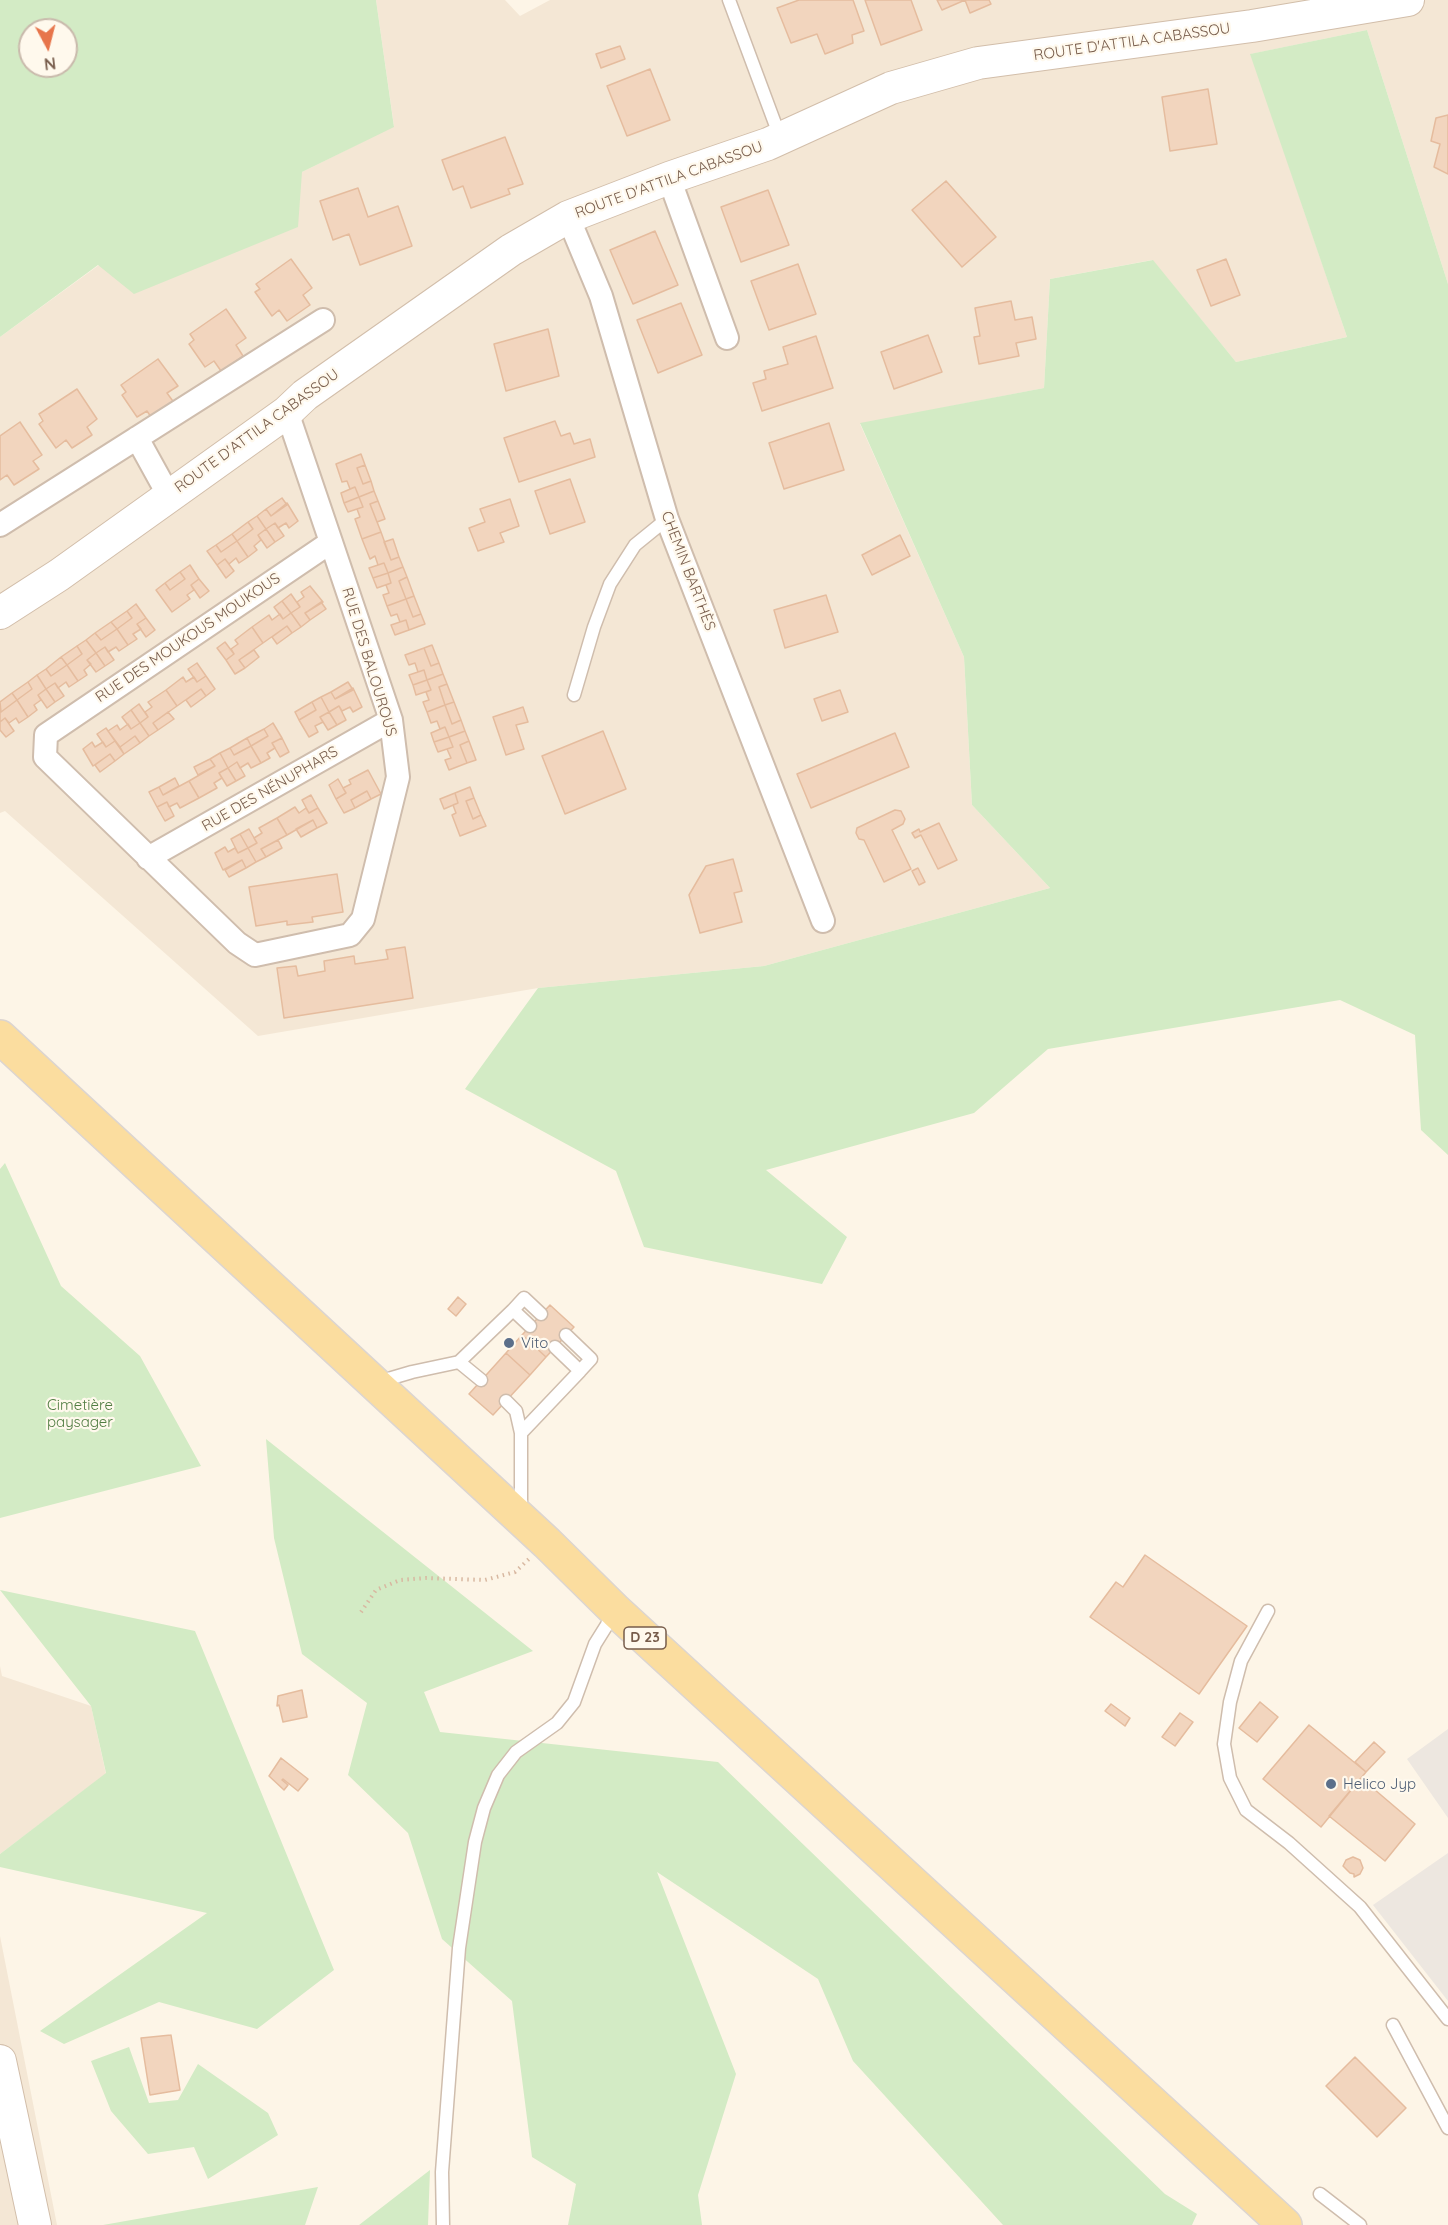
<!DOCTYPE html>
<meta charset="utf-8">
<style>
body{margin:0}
#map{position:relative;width:1448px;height:2225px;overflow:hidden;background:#fdf5e7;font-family:Quicksand,sans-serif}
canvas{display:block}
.north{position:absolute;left:18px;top:18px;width:60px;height:60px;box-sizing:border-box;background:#fff9ed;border:2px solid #c9baac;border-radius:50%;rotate:173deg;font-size:16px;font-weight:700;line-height:24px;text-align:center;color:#775c4b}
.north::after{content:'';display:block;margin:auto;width:21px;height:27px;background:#e7754b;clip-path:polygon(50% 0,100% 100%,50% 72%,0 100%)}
</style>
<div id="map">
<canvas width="1448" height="2225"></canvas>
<div class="north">N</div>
</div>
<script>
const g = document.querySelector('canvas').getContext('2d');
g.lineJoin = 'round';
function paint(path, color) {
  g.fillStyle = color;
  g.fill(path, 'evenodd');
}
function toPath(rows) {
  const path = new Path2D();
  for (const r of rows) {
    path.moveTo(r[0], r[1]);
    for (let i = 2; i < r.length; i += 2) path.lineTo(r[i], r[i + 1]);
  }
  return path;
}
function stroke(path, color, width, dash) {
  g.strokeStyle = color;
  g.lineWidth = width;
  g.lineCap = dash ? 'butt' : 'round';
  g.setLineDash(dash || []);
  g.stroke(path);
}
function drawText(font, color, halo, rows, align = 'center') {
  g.font = font + ' Quicksand,sans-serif';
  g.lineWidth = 4.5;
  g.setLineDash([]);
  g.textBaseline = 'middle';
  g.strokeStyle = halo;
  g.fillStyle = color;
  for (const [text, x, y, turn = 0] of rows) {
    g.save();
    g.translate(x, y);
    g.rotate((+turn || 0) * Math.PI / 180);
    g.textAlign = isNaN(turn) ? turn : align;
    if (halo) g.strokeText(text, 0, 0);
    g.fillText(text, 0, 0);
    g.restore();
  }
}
paint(toPath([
 [376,0,505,0,520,16,550,0,1448,0,1448,284,1367,30,1251,54,1347,337,1236,362,1152,260,1050,279,1044,388,860,424,964,657,972,805,1050,888,764,966,538,988,258,1036,5,811,0,813,0,337,99,265,302,172,394,126],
 [0,1666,2,1676,91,1706,106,1774,0,1854],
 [0,1936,57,2225,0,2225]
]), '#f4e7d5');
paint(toPath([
 [1448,1729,1448,1818,1407,1759],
 [1448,1853,1448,2001,1373,1905]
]), '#ede7e0');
paint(toPath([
 [0,0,376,0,394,127,302,172,298,227,134,294,98,265,0,337],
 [30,30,66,30,66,66,30,66],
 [1367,30,1448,284,1448,1155,1421,1130,1415,1035,1340,1000,1048,1049,974,1113,766,1170,847,1237,822,1284,644,1247,616,1171,465,1089,538,988,764,966,1050,888,972,805,964,657,860,423,1044,388,1050,279,1153,260,1236,362,1347,337,1250,54],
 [5,1163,61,1286,140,1356,201,1466,0,1518,0,1169],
 [266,1439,533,1651,424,1692,440,1732,718,1762,1165,2194,1197,2214,1192,2225,1003,2225,853,2061,818,1979,657,1872,736,2074,698,2195,702,2225,568,2225,576,2184,532,2157,512,2001,442,1939,408,1833,348,1775,367,1703,302,1654,274,1538],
 [0,1590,195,1631,334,1970,257,2029,159,2002,64,2044,40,2031,207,1913,0,1867,0,1854,106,1773,91,1706],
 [129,2047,149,2103,178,2100,198,2064,268,2113,278,2135,208,2179,194,2147,148,2154,111,2111,91,2061],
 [430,2170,428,2225,359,2225],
 [318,2187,305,2225,103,2225]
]), '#d3ebc5');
const building = toPath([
 [799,0,853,0,864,31,852,35,853,43,825,54,817,34,791,43,777,8,799,0],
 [865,0,911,0,922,30,881,45,865,0],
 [937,0,989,0,991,4,970,13,965,0,942,10,937,0],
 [620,46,625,59,601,68,596,54,620,46],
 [650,69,670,120,627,136,607,86,650,69],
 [1208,89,1217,144,1170,151,1162,97,1208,89],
 [1448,115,1448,174,1434,167,1440,144,1431,141,1436,118,1448,115],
 [505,137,523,184,508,189,510,194,471,208,463,186,453,190,442,160,505,137],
 [946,181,996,237,962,267,912,210,946,181],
 [358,188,368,217,398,206,412,246,360,265,349,234,333,240,320,201,358,188],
 [768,190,789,245,741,262,721,207,768,190],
 [655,231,678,285,633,304,610,250,655,231],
 [291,259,312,288,303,295,310,305,287,321,279,310,272,316,255,292,260,289,256,284,291,259],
 [1226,259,1240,295,1211,306,1197,270,1226,259],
 [798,264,816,314,769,330,751,281,798,264],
 [1011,301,1015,320,1032,317,1036,339,1016,343,1019,356,979,364,974,337,980,336,975,308,1011,301],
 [681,303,702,355,658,373,637,320,681,303],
 [226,309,246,338,236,345,243,356,221,371,214,361,205,367,189,344,194,340,190,334,226,309],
 [548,329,559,376,506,391,494,344,548,329],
 [928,335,942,372,894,389,881,352,928,335],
 [816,336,833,388,762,411,753,383,766,379,764,371,788,364,783,347,816,336],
 [158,359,178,386,167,393,175,404,153,420,147,411,137,417,122,395,126,392,121,385,158,359],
 [77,389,97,419,87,427,92,435,72,448,66,440,56,448,39,424,43,421,39,414,77,389],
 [555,421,561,436,570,433,574,444,590,439,595,457,519,482,504,438,555,421],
 [20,422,42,455,33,461,39,469,14,485,7,475,0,480,0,436,20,422],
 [829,423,844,470,784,489,769,443,829,423],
 [361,454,365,465,357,468,363,484,371,481,374,491,359,497,355,487,350,489,347,481,342,482,336,464,361,454],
 [365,465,371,481,363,484,357,468,365,465],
 [570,479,585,522,550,534,535,491,570,479],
 [355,487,359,497,344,503,341,493,355,487],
 [374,491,378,501,370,504,381,532,362,539,355,519,360,517,357,509,363,507,359,497,374,491],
 [359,497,363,507,348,512,344,503,359,497],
 [282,498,287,505,271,516,266,509,282,498],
 [510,499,519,526,500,533,504,542,478,551,469,528,485,522,480,509,510,499],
 [378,501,385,519,377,522,370,504,378,501],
 [287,503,298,521,289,528,286,523,278,528,275,523,266,529,257,516,266,509,271,516,287,503],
 [257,516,266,529,258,535,261,540,254,546,257,550,248,557,237,541,253,529,248,522,257,516],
 [248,522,253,529,237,541,232,534,248,522],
 [275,523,284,536,275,542,266,529,275,523],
 [266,529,275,542,267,548,258,535,266,529],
 [381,532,391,560,399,557,403,567,388,573,384,563,378,565,375,556,370,559,362,539,381,532],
 [232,534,237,541,221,552,216,545,232,534],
 [900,535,910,556,872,575,862,555,900,535],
 [393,539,399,557,391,560,384,542,393,539],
 [237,541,248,557,239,563,236,558,229,564,225,559,217,565,207,551,216,545,221,552,237,541],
 [225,559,234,571,226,578,217,565,225,559],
 [384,563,388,573,373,578,369,568,384,563],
 [190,565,199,579,191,585,194,590,187,595,190,599,172,612,156,590,165,583,170,590,185,579,180,572,190,565],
 [403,567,407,577,399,581,406,599,387,606,383,595,389,593,386,585,391,583,388,573,403,567],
 [180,572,185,579,170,590,165,583,180,572],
 [388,573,391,583,377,588,373,578,388,573],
 [407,577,414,596,406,599,399,581,407,577],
 [199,579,209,591,200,598,191,585,199,579],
 [310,586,323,602,305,613,310,620,301,627,291,613,300,607,297,602,304,597,301,592,310,586],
 [291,594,300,607,291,613,282,601,291,594],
 [826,595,838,632,785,648,774,610,826,595],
 [414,596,421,614,413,617,406,599,414,596],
 [406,599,413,617,421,614,425,624,409,630,406,620,400,622,397,614,391,616,387,606,406,599],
 [282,601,291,613,283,619,274,607,282,601],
 [321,602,326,609,310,620,305,613,321,602],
 [136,604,146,618,137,624,141,629,133,634,137,639,128,645,117,629,132,618,127,611,136,604],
 [127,611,132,618,117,629,111,622,127,611],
 [291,613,301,627,292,633,287,626,263,643,252,627,269,615,272,620,280,614,283,619,291,613],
 [146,618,155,630,146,637,137,624,146,618],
 [406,620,409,630,395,635,391,625,406,620],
 [111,622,117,629,101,640,95,633,111,622],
 [287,626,292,633,277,644,272,637,287,626],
 [252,627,263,643,239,660,245,668,235,674,226,660,234,654,231,649,238,644,235,640,252,627],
 [117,629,128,645,119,651,116,647,108,652,105,647,96,653,86,640,95,633,101,640,117,629],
 [86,640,96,653,87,660,91,664,84,670,87,675,78,681,67,665,82,654,77,646,86,640],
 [225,642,234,654,226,660,217,648,225,642],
 [432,645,439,663,431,666,424,648,432,645],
 [77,646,82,654,67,665,61,657,77,646],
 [105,647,114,660,105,666,96,653,105,647],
 [424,648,431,666,439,663,443,674,427,680,424,670,418,672,415,663,409,665,405,655,424,648],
 [254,650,259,657,245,668,239,660,254,650],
 [96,653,105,666,96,672,87,660,96,653],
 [61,657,67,665,51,676,46,669,61,657],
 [197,663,206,676,197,682,188,669,197,663],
 [67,665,78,681,69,687,66,682,58,688,55,683,46,689,37,675,46,669,51,676,67,665],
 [424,670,427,680,413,685,409,675,424,670],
 [443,674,447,684,439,687,445,705,427,712,423,702,429,700,426,692,431,690,427,680,443,674],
 [37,675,46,689,38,695,41,700,34,705,37,710,28,717,17,700,32,689,28,682,37,675],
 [206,676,215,689,206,696,201,689,177,706,166,690,183,677,186,682,194,677,197,682,206,676],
 [427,680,431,690,416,695,413,685,427,680],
 [28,682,32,689,17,700,12,693,28,682],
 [348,682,353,690,335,699,331,692,348,682],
 [55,683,64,696,55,702,46,689,55,683],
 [447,684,454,702,445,705,439,687,447,684],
 [353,688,362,707,353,712,350,707,342,711,339,706,329,712,321,697,331,692,335,699,353,688],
 [46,689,55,702,47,708,38,695,46,689],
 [201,689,206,696,191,707,186,700,201,689],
 [166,690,177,706,153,723,158,730,149,736,140,723,148,717,145,712,152,707,148,702,166,690],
 [840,690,848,712,822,721,814,699,840,690],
 [12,693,17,700,1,712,0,702,12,693],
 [321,697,329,712,320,717,323,722,315,726,318,732,309,737,299,720,316,710,312,702,321,697],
 [17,700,28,717,19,723,16,718,9,723,5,718,0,722,0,710,1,712,17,700],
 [312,702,316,710,299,720,295,712,312,702],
 [454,702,461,720,452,724,445,705,454,702],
 [139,704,148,717,140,723,131,710,139,704],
 [445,705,452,724,461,720,465,731,449,737,445,727,440,729,437,721,431,723,427,712,445,705],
 [339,706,346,720,337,725,329,712,339,706],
 [523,707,528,722,516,725,524,749,506,755,493,717,523,707],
 [131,710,140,723,131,729,122,717,131,710],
 [168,712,174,719,158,730,153,723,168,712],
 [329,712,337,725,328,730,320,717,329,712],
 [5,718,14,731,6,737,0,730,0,722,5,718],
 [140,723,149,736,140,743,135,736,120,747,108,731,117,725,120,730,128,724,131,729,140,723],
 [273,723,282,738,272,743,275,748,267,753,270,758,261,763,251,746,268,736,264,729,273,723],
 [445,727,449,737,434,742,431,733,445,727],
 [106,728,115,741,106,747,97,734,106,728],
 [264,729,268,736,251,746,247,738,264,729],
 [465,731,469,741,460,745,467,763,449,770,445,760,451,758,447,749,453,747,449,737,465,731],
 [603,731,626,789,565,814,542,756,603,731],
 [895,733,909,767,811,808,797,774,895,733],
 [135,736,140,743,124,754,120,747,135,736],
 [449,737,453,747,438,752,434,742,449,737],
 [247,738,251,746,234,755,230,748,247,738],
 [282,738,289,752,280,757,272,743,282,738],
 [115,741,124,754,115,761,110,754,93,766,83,749,92,742,95,747,103,742,106,747,115,741],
 [469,741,476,760,467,763,460,745,469,741],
 [251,746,261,763,251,768,248,763,240,768,237,762,228,768,220,753,230,748,234,755,251,746],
 [220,753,228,768,219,773,222,778,214,783,217,788,199,798,189,781,215,766,210,759,220,753],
 [110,754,115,761,100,772,95,765,110,754],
 [210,759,215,766,198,775,194,767,210,759],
 [237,762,245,776,236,781,228,768,237,762],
 [228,768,236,781,227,786,219,773,228,768],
 [368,770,381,794,371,799,367,791,351,800,355,808,344,813,336,799,346,793,343,788,351,784,349,780,368,770],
 [175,778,179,786,163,795,159,787,175,778],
 [338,779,346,793,336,799,329,785,338,779],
 [189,781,199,798,180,808,177,803,169,807,167,802,157,807,149,792,159,787,163,795,189,781],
 [470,787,474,798,466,801,473,819,481,815,486,826,460,836,452,815,456,813,453,805,458,803,455,793,470,787],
 [367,791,371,799,355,808,351,800,367,791],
 [455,793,458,803,444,809,440,799,455,793],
 [311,795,318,808,309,813,302,800,311,795],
 [474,798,481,815,473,819,466,801,474,798],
 [167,802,174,816,165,821,157,807,167,802],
 [295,807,299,813,306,808,309,813,318,808,327,823,317,828,313,820,287,835,277,818,295,807],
 [895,810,901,811,905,819,903,824,892,830,911,869,884,882,864,840,859,839,856,833,857,828,895,810],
 [277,818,287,835,261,849,266,857,256,862,248,848,257,843,254,838,262,833,259,828,277,818],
 [313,820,317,828,301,837,296,829,313,820],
 [939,823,957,860,938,869,921,835,915,838,912,833,919,829,920,832,939,823],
 [249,829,257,843,248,848,240,834,249,829],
 [240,834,248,848,238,853,231,839,240,834],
 [278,840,282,848,266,857,261,849,278,840],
 [225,847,228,852,235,848,238,853,248,848,256,862,246,868,242,860,223,870,215,853,225,847],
 [733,859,742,891,734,893,742,922,700,933,689,895,706,866,733,859],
 [242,860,246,868,229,877,225,870,242,860],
 [918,868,925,882,919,885,912,871,918,868],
 [337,874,343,912,312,917,313,922,287,925,287,921,256,926,249,887,337,874],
 [405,947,413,998,284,1018,277,968,296,966,298,976,325,971,324,961,354,956,355,964,388,959,386,950,405,947],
 [458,1297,466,1304,456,1316,448,1309,458,1297],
 [550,1305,574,1327,546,1357,522,1335,550,1305],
 [522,1335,546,1357,530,1375,506,1353,522,1335],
 [506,1353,530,1375,493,1415,469,1394,506,1353],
 [1145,1555,1247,1626,1199,1694,1090,1617,1116,1582,1123,1587,1145,1555],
 [302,1690,307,1717,283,1722,279,1705,277,1706,278,1696,302,1690],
 [1260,1702,1278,1717,1257,1742,1239,1728,1260,1702],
 [1111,1704,1130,1718,1125,1726,1105,1711,1111,1704],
 [1180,1713,1193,1722,1175,1746,1162,1737,1180,1713],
 [1309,1725,1366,1772,1321,1827,1263,1779,1309,1725],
 [1374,1742,1385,1752,1366,1772,1355,1762,1374,1742],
 [281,1758,308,1779,298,1791,283,1779,282,1780,288,1785,284,1790,269,1776,281,1758],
 [1361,1778,1415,1824,1385,1861,1329,1816,1361,1778],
 [1353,1857,1360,1860,1363,1868,1360,1874,1354,1877,1354,1874,1350,1873,1343,1866,1346,1860,1353,1857],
 [171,2035,180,2090,150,2095,141,2038,171,2035],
 [1355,2057,1406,2108,1377,2137,1326,2086,1355,2057]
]);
paint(building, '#f2d5be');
stroke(building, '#e5bc9e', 1.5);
const lane = toPath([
 [729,0,780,137],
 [574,695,594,627,610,584,635,545,667,519],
 [513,1310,524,1298,541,1314],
 [566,1335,591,1359,580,1371],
 [459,1362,513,1310,530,1326],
 [378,1382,412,1372,459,1362,481,1380],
 [506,1401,516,1411,521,1433,521,1512],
 [521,1433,580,1371,555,1347],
 [1268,1611,1241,1661,1230,1702,1224,1744,1230,1778,1246,1810,1289,1843,1360,1907,1448,2019],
 [1393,2025,1448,2128],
 [1320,2194,1360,2225],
 [443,2225,442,2172,459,1948,475,1842,484,1808,498,1775,516,1752,557,1723,574,1702,595,1644,615,1612]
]);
const street = toPath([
 [669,178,727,338],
 [568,217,601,296,667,519,823,921],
 [287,412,331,542,391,720,398,777,363,919,350,935,255,955,237,943,45,757,46,735,331,542],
 [137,438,169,496],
 [0,525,323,320],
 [148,858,391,720]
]);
const secondary = toPath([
 [0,613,59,575,287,412,305,395,511,250,568,217,669,178,768,144,891,88,978,63,1252,26,1408,0],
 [0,2061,35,2225]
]);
const primary = toPath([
 [0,1037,547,1543,616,1611,1285,2225]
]);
stroke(lane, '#cfbdad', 15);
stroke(street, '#cfbdad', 26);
stroke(secondary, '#d2beaa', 34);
stroke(primary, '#dcd5d0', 36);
stroke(toPath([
 [361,1612,376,1590,400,1580,426,1578,485,1580,515,1572,529,1559]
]), '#d8b8a1', 4, [1.5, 4.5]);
stroke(lane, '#fff', 12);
stroke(street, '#fff', 22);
stroke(secondary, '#fff', 32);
stroke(primary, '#fbdd9f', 33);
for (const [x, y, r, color] of [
 [509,1343,6,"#5c6f8a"],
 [1331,1784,6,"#5c6f8a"]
]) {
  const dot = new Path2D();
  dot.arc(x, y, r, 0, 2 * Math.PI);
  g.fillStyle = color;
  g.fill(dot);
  stroke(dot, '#fff9ed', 2);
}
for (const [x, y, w] of [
 [645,1638,42]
]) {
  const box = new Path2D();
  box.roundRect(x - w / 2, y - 11, w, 22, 4.5);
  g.fillStyle = '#fff9ed';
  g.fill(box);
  stroke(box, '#775c4b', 1.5);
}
drawText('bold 14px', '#775c4b', null, [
 ["D 23",645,1638]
]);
drawText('15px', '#775c4b', '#fff9ed', [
 ["ROUTE D'ATTILA CABASSOU",1132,42,-8],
 ["ROUTE D'ATTILA CABASSOU",669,180,-20],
 ["ROUTE D'ATTILA CABASSOU",257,431,-36],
 ["CHEMIN BARTHÈS",688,571,69],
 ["RUE DES MOUKOUS MOUKOUS",188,638,-34],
 ["RUE DES BALOUROUS",369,662,73],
 ["RUE DES NÉNUPHARS",270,789,-30]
]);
drawText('15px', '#4e5e75', '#fff9ed', [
 ["Vito",521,1343],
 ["Helico Jyp",1343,1784]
], 'left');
drawText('15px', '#517d42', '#fff9ed', [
 ["Cimetière",80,1405],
 ["paysager",80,1422]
]);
</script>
